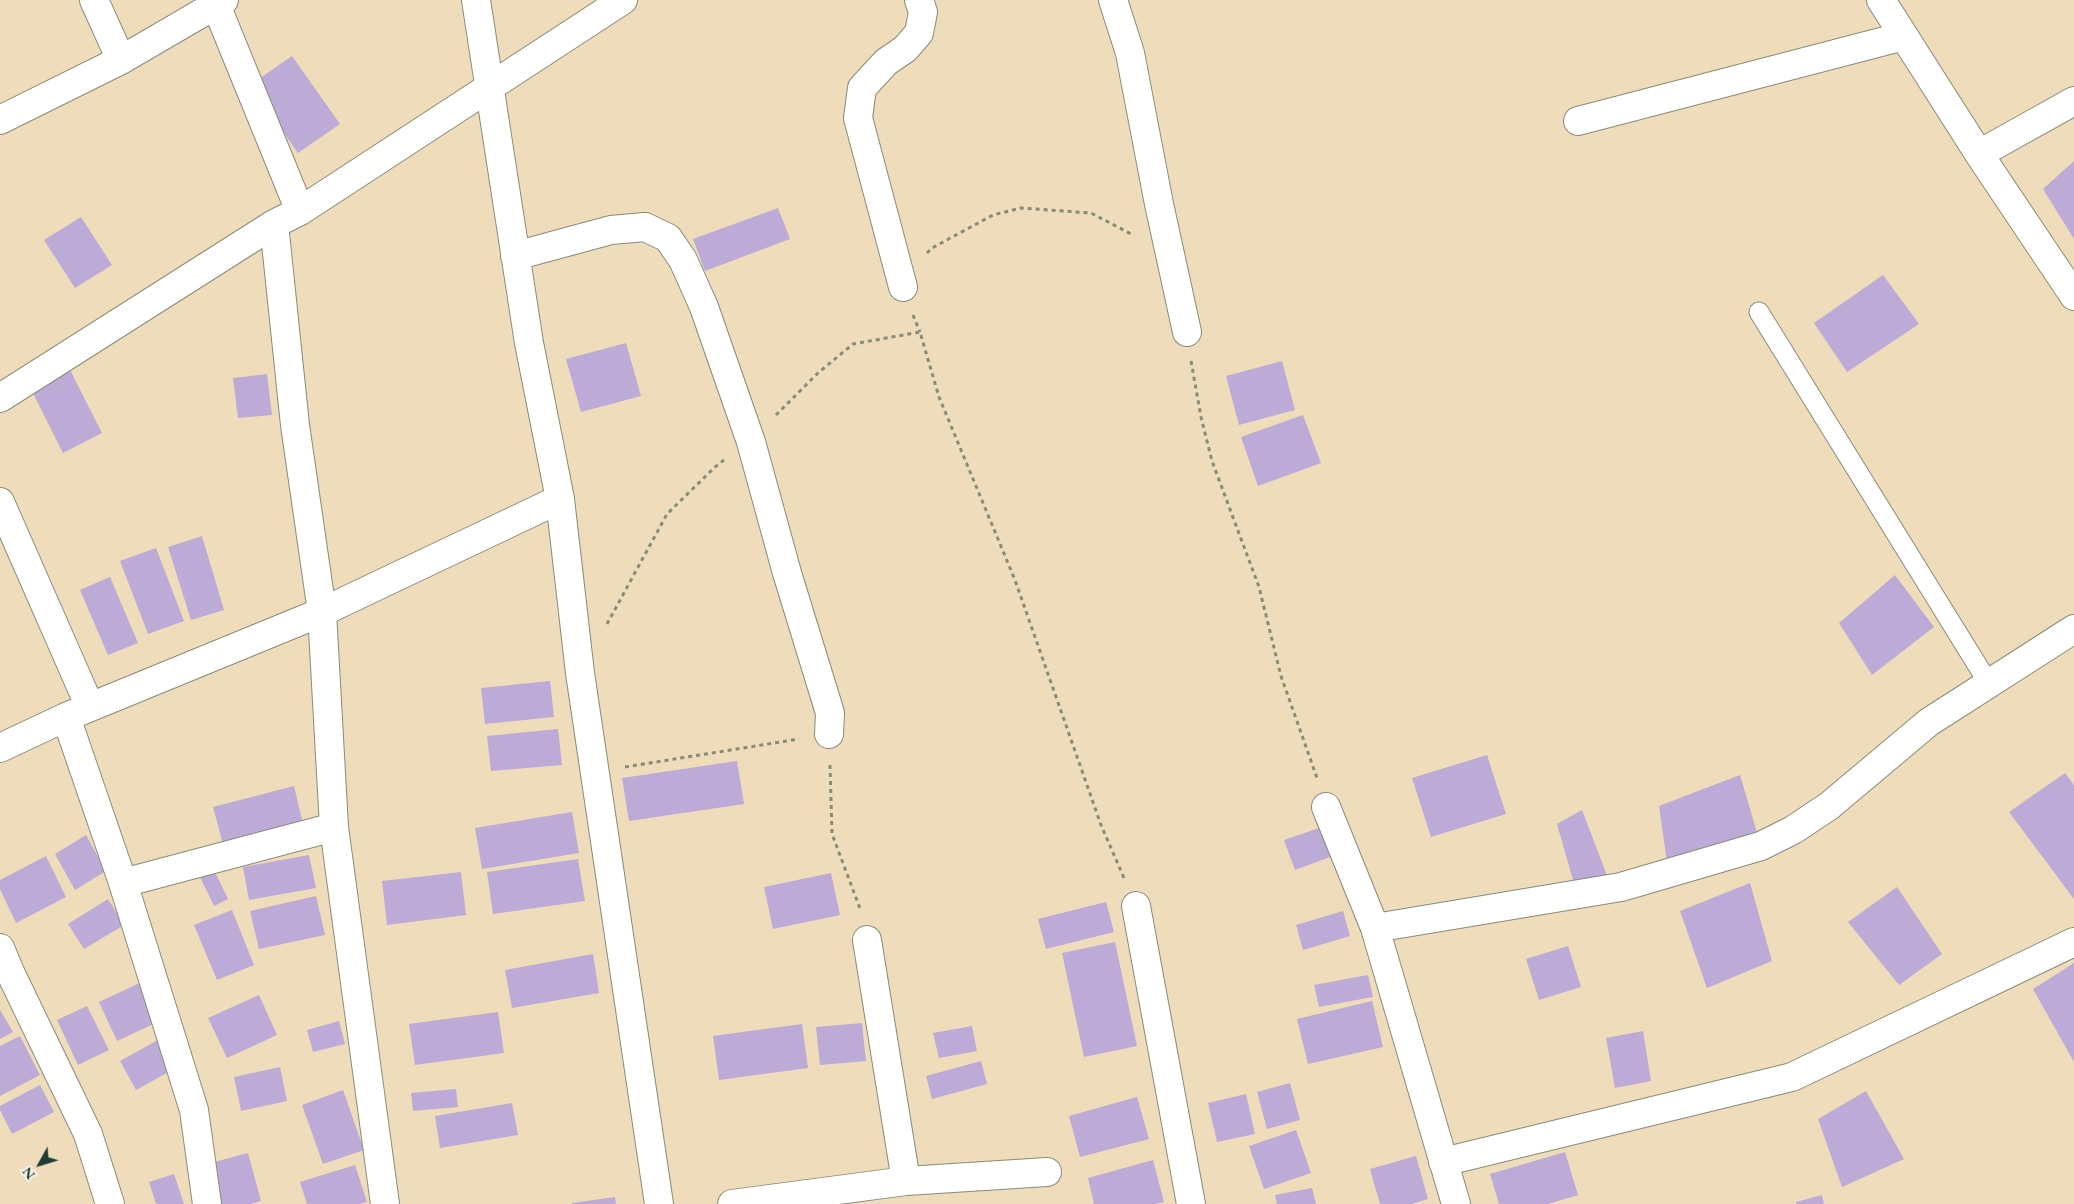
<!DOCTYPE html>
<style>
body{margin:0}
#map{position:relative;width:2074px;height:1204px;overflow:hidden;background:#efdcbb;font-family:"EB Garamond",serif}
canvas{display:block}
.north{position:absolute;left:15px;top:1139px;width:50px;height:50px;-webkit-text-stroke:4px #f7f3e8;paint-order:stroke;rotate:231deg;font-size:14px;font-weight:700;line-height:20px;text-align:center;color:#1f3d34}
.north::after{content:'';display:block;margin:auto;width:18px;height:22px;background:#1f3d34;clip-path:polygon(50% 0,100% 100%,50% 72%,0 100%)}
</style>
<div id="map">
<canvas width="2074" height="1204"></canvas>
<div class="north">N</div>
</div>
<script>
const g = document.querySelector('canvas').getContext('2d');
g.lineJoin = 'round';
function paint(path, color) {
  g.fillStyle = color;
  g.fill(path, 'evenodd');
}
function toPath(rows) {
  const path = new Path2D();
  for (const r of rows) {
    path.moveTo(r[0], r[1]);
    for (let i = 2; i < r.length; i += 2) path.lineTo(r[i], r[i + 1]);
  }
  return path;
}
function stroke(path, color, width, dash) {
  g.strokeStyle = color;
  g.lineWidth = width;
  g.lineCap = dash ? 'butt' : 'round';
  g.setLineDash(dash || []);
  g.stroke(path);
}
paint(toPath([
 [292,56,340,124,298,153,250,85],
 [2074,161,2074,239,2043,189],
 [778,208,790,239,705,271,693,239],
 [81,217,112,265,75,288,44,240],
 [1883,275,1919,324,1847,372,1814,323],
 [626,343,641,396,581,412,566,359],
 [1282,361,1295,410,1239,425,1226,376],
 [68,366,102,433,63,453,29,385],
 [267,374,272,415,238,418,233,378],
 [1303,415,1321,463,1258,486,1241,437],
 [202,536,224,610,191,620,168,547],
 [156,548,184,621,148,634,120,561],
 [1895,575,1934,627,1872,675,1839,623],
 [110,577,138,643,108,655,80,590],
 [550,681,554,717,485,724,481,688],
 [558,729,562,765,491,771,487,736],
 [1487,755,1506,814,1431,837,1412,778],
 [737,761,744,804,629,821,622,778],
 [2065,773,2074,785,2074,899,2009,812],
 [1740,775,1761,846,1667,862,1659,806],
 [294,786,303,824,223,844,213,807],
 [1582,810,1608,878,1577,894,1557,824],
 [572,812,579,853,482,869,475,828],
 [1319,828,1330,857,1295,870,1284,840],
 [86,835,106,871,75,890,55,854],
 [309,855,316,888,249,900,243,867],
 [46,856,66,897,16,923,0,889,0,880],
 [578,859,585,901,493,914,487,872],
 [214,870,228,899,214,906,200,877],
 [461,872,466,915,387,925,382,881],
 [831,873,840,915,773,929,764,887],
 [1750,883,1772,961,1707,988,1680,911],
 [1897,887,1942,954,1899,985,1848,922],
 [316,896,325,935,259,949,250,911],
 [108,899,124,925,84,949,68,924],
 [1106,902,1114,932,1046,949,1038,919],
 [232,910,254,965,217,980,194,925],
 [1343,911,1350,936,1303,950,1296,925],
 [1115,942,1137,1046,1084,1057,1062,953],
 [1568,946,1581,987,1539,1000,1526,959],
 [593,954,599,993,512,1008,505,970],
 [2074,963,2074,1062,2033,989],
 [1368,975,1373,997,1319,1007,1314,985],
 [144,981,162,1020,117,1041,99,1002],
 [259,995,277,1035,227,1058,208,1018],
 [1372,1001,1383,1047,1308,1064,1297,1019],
 [87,1006,109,1050,78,1065,57,1020],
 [0,1010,13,1032,0,1039],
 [498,1012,504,1053,415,1065,409,1024],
 [339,1021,345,1044,313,1052,307,1030],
 [862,1023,866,1061,820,1065,816,1027],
 [802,1024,808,1068,719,1080,713,1036],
 [972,1026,977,1051,939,1058,933,1033],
 [1643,1031,1651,1081,1615,1088,1606,1038],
 [20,1036,40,1075,0,1096,0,1046],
 [158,1040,174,1069,136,1090,120,1061],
 [981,1061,987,1084,932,1099,926,1076],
 [280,1067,287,1101,241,1111,234,1077],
 [1290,1083,1300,1120,1267,1129,1257,1092],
 [40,1085,54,1112,12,1134,0,1110,0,1106],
 [456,1089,458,1107,413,1111,411,1093],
 [343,1090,364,1150,323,1164,302,1105],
 [1866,1091,1904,1159,1842,1187,1818,1119],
 [1246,1094,1255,1134,1217,1142,1208,1103],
 [1137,1097,1149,1139,1080,1157,1069,1116],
 [512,1103,518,1135,440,1148,435,1116],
 [1296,1130,1311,1173,1264,1189,1249,1146],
 [1565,1152,1578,1195,1548,1204,1499,1204,1490,1174],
 [248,1153,261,1201,251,1204,219,1204,207,1164],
 [1416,1156,1428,1199,1412,1204,1380,1204,1370,1169],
 [1153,1160,1164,1202,1155,1204,1094,1204,1088,1178],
 [355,1165,367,1202,360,1204,307,1204,300,1182],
 [174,1174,184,1204,156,1204,149,1182],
 [1312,1188,1316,1204,1277,1204,1275,1195],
 [1822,1195,1824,1204,1796,1204,1796,1202],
 [615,1197,616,1204,572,1204,572,1203]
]), '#bcaad7');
const lane = toPath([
 [1759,312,1989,684]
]);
const street = toPath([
 [94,0,121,60],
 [214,0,300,211],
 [476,0,529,343,560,499],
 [1113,0,1130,53,1159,204,1187,332],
 [1881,0,1979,154,2074,296],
 [0,120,121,60,224,0],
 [1578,121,1904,36],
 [1979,154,2074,101],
 [515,256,611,230,645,227,668,238,683,260,704,307,751,442,787,573,830,713,829,734],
 [903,287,858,118,862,88,886,62,905,49,919,33,923,12,919,0],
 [0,398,274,224],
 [0,502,90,707],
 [66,717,123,883,194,1110,207,1204],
 [0,748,66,717,322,612,560,499,580,673,659,1204],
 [1326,807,1375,928,1456,1204],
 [123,883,334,827],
 [1136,906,1191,1204],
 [1375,928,1621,887,1761,846,1793,830,1829,806,1929,722,2074,629],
 [867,940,906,1181],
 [0,948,10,972,88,1134,110,1204],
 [1443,1162,1792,1077,2074,942],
 [385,1204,334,827,322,612,295,425,274,224,300,211,623,0],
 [732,1204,906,1181,1047,1172]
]);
stroke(lane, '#878c78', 21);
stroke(street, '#878c78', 30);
stroke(toPath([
 [927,253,932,248,993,215,1021,208,1091,213,1133,235],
 [913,315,920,332],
 [1191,361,1201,417,1212,461,1259,587,1281,676,1317,778],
 [776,415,818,373,853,344,920,332,939,397,1015,580,1101,825,1124,878],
 [607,624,667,514,715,467,724,460],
 [830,765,832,834,861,911],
 [625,767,799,739]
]), '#878c78', 3, [4, 4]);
stroke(lane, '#fff', 19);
stroke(street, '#fff', 28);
</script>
